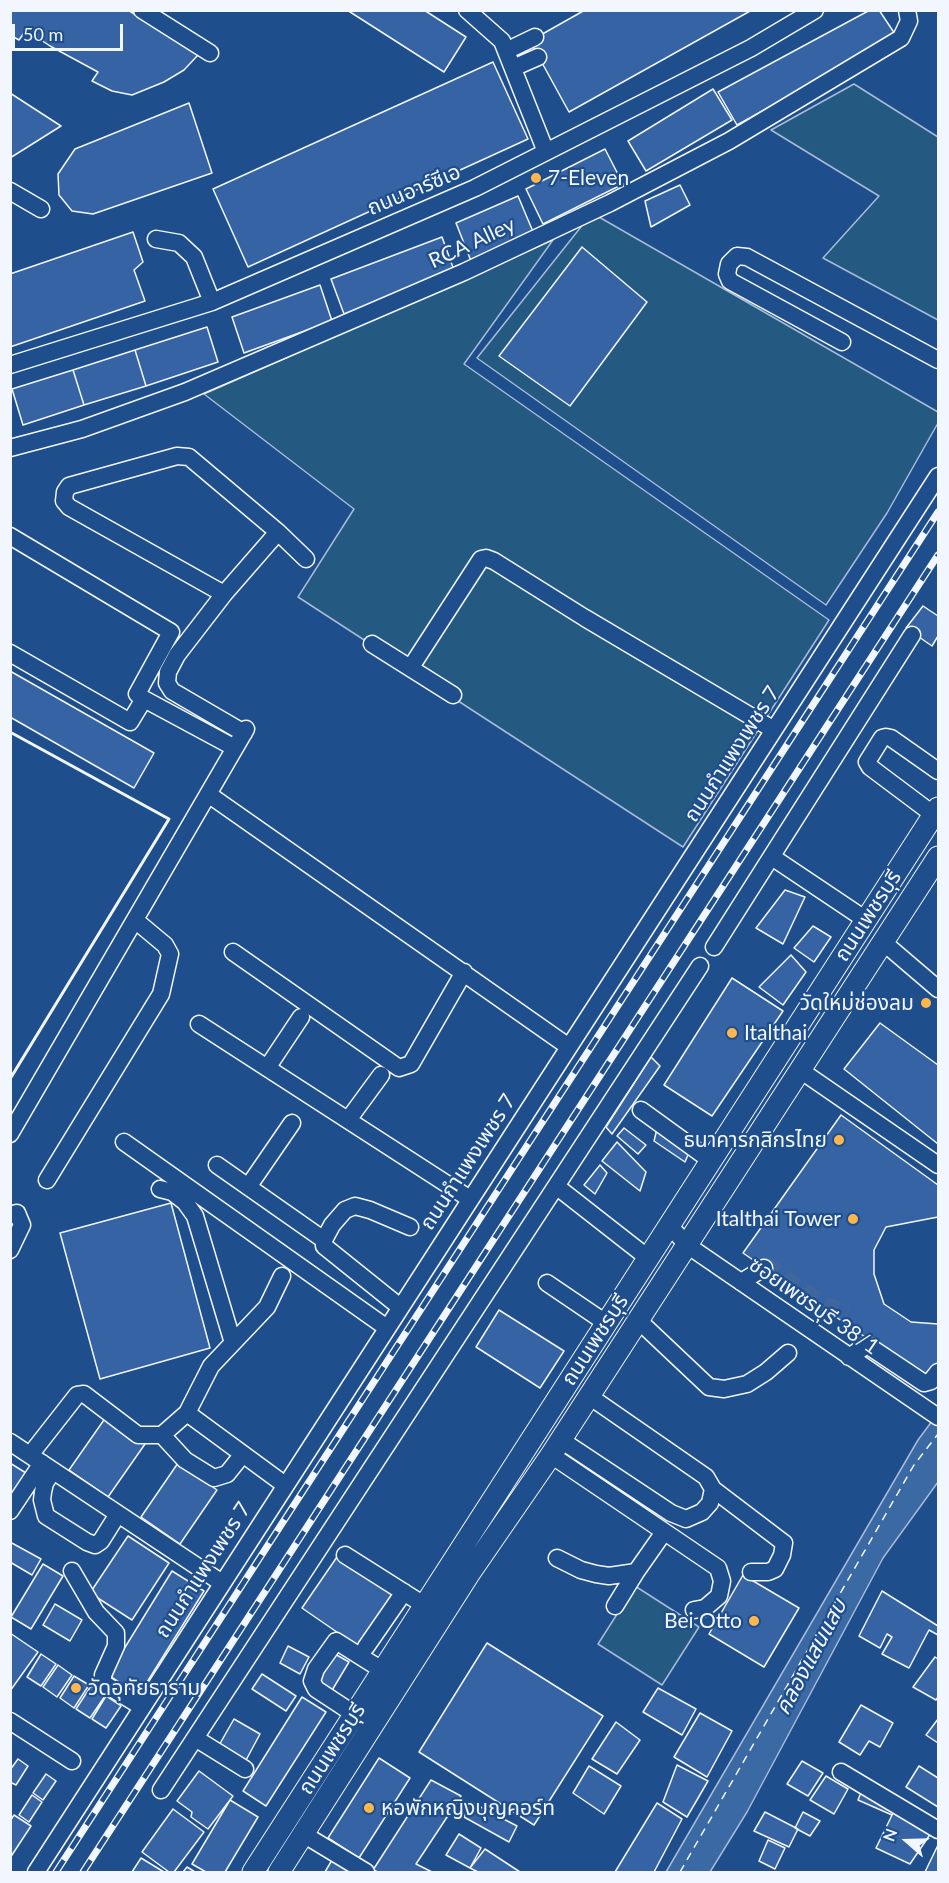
<!DOCTYPE html>
<meta charset="utf-8">
<style>
body{margin:0}
#map{position:relative;width:949px;height:1883px;overflow:hidden;background:#1f4e8c;font-family:Lato,sans-serif}
canvas{display:block}
.frame{position:absolute;inset:0;border:12px solid #f2f6ff;pointer-events:none}
.north{position:absolute;left:877px;top:1811px;width:60px;height:60px;-webkit-text-stroke:4px #1f4e8c;paint-order:stroke;rotate:290deg;font-size:16px;font-weight:700;line-height:24px;text-align:center;color:#f2f6ff}
.north::after{content:'';display:block;margin:auto;width:21px;height:27px;background:#f2f6ff;clip-path:polygon(50% 0,100% 100%,50% 72%,0 100%)}
.scale{position:absolute;left:12px;top:24px;width:111px;height:27px;box-sizing:border-box;border:3px solid #f2f6ff;border-top:0;padding-left:8px;font-size:18px;line-height:21px;white-space:nowrap;color:#f2f6ff;-webkit-text-stroke:4px #1f4e8c;paint-order:stroke}
</style>
<div id="map">
<canvas width="949" height="1883"></canvas>
<div class="frame"></div>
<div class="north">N</div>
<div class="scale">50 m</div>
</div>
<script>
const g = document.querySelector('canvas').getContext('2d');
g.lineJoin = 'round';
function paint(path, color) {
  g.fillStyle = color;
  g.fill(path, 'evenodd');
}
function toPath(rows) {
  const path = new Path2D();
  for (const r of rows) {
    path.moveTo(r[0], r[1]);
    for (let i = 2; i < r.length; i += 2) path.lineTo(r[i], r[i + 1]);
  }
  return path;
}
function stroke(path, color, width, dash) {
  g.strokeStyle = color;
  g.lineWidth = width;
  g.lineCap = dash ? 'butt' : 'round';
  g.setLineDash(dash || []);
  g.stroke(path);
}
function drawText(font, color, halo, rows, align = 'center') {
  g.font = font + ' Lato,"Noto Sans Thai",sans-serif';
  g.lineWidth = 4.5;
  g.setLineDash([]);
  g.textBaseline = 'middle';
  g.strokeStyle = halo;
  g.fillStyle = color;
  for (const [text, x, y, turn = 0] of rows) {
    g.save();
    g.translate(x, y);
    g.rotate((+turn || 0) * Math.PI / 180);
    g.textAlign = isNaN(turn) ? turn : align;
    if (halo) g.strokeText(text, 0, 0);
    g.fillText(text, 0, 0);
    g.restore();
  }
}
const green = toPath([
 [854,84,938,137,938,320,823,258,879,196,771,130,854,84],
 [592,213,938,412,938,423,887,513,826,605,477,358,592,213],
 [553,240,464,364,829,620,683,847,298,597,354,509,204,394,553,240],
 [635,1586,699,1627,662,1685,598,1644,635,1586]
]);
paint(green, '#245a82');
stroke(green, '#a8bbd7', 1.5);
const water = toPath([
 [938,1413,938,1482,883,1558,747,1812,710,1872,666,1872,918,1440,938,1413]
]);
paint(water, '#3b69a3');
stroke(water, '#a8bbd7', 1.5);
stroke(toPath([
 [680,1872,914,1465,938,1434]
]), '#f2f6ff', 1.5, [8, 6]);
const building = toPath([
 [10,10,128,10,198,55,184,70,164,82,132,95,112,91,92,81,98,72,50,46,26,30,19,40,10,35,10,10],
 [347,10,424,10,466,37,444,72,347,10],
 [585,10,752,10,569,112,530,41,585,10],
 [870,10,879,10,897,37,737,125,718,92,870,10],
 [493,62,528,139,248,267,213,189,493,62],
 [713,89,732,120,646,171,628,141,713,89],
 [10,93,61,126,10,158,10,93],
 [189,103,212,173,93,214,72,211,59,195,58,174,75,149,189,103],
 [605,149,623,184,543,224,526,189,605,149],
 [680,185,690,205,651,227,645,201,680,185],
 [518,196,534,234,471,261,456,223,518,196],
 [133,232,143,262,134,270,145,301,10,347,10,274,133,232],
 [442,237,455,273,344,314,331,279,442,237],
 [582,247,647,302,570,406,499,356,582,247],
 [320,285,332,321,244,353,232,317,320,285],
 [207,327,218,362,146,386,135,350,207,327],
 [135,350,146,386,84,405,73,370,135,350],
 [73,370,84,405,23,425,12,389,73,370],
 [923,606,938,616,938,636,932,646,906,628,923,606],
 [10,671,154,753,134,788,10,717,10,671],
 [785,890,805,897,783,944,756,928,785,890],
 [813,926,831,937,814,962,794,948,813,926],
 [791,955,806,972,783,1005,759,987,791,955],
 [732,978,783,1011,712,1116,664,1085,732,978],
 [880,1023,938,1065,938,1144,844,1069,880,1023],
 [651,1057,660,1066,612,1134,606,1127,651,1057],
 [841,1115,938,1185,938,1368,929,1381,743,1253,841,1115],
 [624,1128,646,1145,638,1154,617,1136,624,1128],
 [657,1129,690,1150,685,1162,654,1141,657,1129],
 [617,1142,646,1172,640,1191,602,1161,617,1142],
 [600,1165,607,1173,595,1194,584,1185,600,1165],
 [171,1203,210,1348,100,1379,60,1233,171,1203],
 [938,1217,938,1324,911,1322,884,1304,874,1274,874,1250,886,1227,938,1217],
 [499,1310,564,1351,540,1388,476,1347,499,1310],
 [106,1417,145,1444,108,1497,69,1470,106,1417],
 [10,1463,26,1473,10,1497,10,1463],
 [178,1463,217,1490,180,1544,141,1517,178,1463],
 [128,1536,169,1563,132,1620,90,1593,128,1536],
 [10,1542,41,1559,32,1575,10,1562,10,1542],
 [337,1557,393,1595,357,1646,302,1608,337,1557],
 [43,1564,63,1576,31,1629,11,1617,43,1564],
 [172,1571,204,1591,139,1695,108,1675,172,1571],
 [743,1575,799,1608,764,1667,709,1634,743,1575],
 [882,1591,938,1626,938,1635,929,1630,909,1668,882,1654,892,1637,887,1634,880,1648,859,1636,882,1591],
 [55,1604,82,1620,70,1641,43,1625,55,1604],
 [10,1633,38,1652,10,1691,10,1633],
 [487,1643,603,1716,534,1825,419,1752,487,1643],
 [288,1646,309,1657,300,1674,280,1663,288,1646],
 [41,1654,56,1664,41,1686,27,1677,41,1654],
 [335,1654,349,1662,331,1692,317,1684,335,1654],
 [935,1657,938,1659,938,1697,936,1700,913,1687,935,1657],
 [58,1665,72,1675,57,1697,43,1687,58,1665],
 [262,1674,296,1696,286,1711,252,1689,262,1674],
 [74,1676,89,1685,74,1708,60,1698,74,1676],
 [91,1686,105,1696,90,1718,76,1709,91,1686],
 [658,1688,696,1709,682,1735,643,1712,658,1688],
 [106,1696,121,1706,106,1728,92,1719,106,1696],
 [302,1697,326,1712,266,1806,243,1791,302,1697],
 [861,1705,893,1723,880,1747,869,1741,860,1755,839,1742,861,1705],
 [700,1713,732,1731,707,1777,674,1757,700,1713],
 [234,1719,260,1734,245,1762,218,1747,234,1719],
 [938,1719,938,1743,926,1735,938,1719],
 [616,1722,640,1740,617,1774,592,1759,616,1722],
 [379,1758,410,1778,359,1858,328,1838,379,1758],
 [18,1759,28,1766,16,1785,10,1782,10,1770,18,1759],
 [802,1761,823,1773,808,1796,787,1784,802,1761],
 [677,1765,708,1781,687,1817,663,1802,677,1765],
 [589,1766,621,1786,604,1814,573,1793,589,1766],
 [919,1766,938,1778,938,1807,906,1787,919,1766],
 [199,1771,233,1796,208,1829,191,1817,192,1812,177,1801,199,1771],
 [46,1774,56,1781,43,1800,33,1793,46,1774],
 [826,1776,848,1789,834,1814,810,1800,826,1776],
 [431,1780,461,1796,416,1864,432,1872,378,1872,373,1870,431,1780],
 [862,1790,896,1808,892,1815,858,1800,862,1790],
 [32,1795,42,1802,29,1822,19,1815,32,1795],
 [230,1800,258,1817,225,1872,206,1872,192,1864,230,1800],
 [471,1802,517,1826,509,1842,464,1817,471,1802],
 [657,1803,682,1819,654,1872,615,1872,657,1803],
 [173,1809,204,1832,174,1872,169,1872,142,1852,173,1809],
 [894,1811,931,1833,910,1864,876,1848,894,1811],
 [765,1812,798,1829,789,1847,754,1831,765,1812],
 [803,1812,820,1821,810,1836,795,1828,803,1812],
 [14,1815,31,1826,10,1858,10,1821,14,1815],
 [459,1834,481,1848,470,1868,446,1855,459,1834],
 [768,1840,785,1848,775,1869,759,1861,768,1840],
 [938,1845,938,1872,925,1872,938,1845],
 [485,1849,520,1872,478,1872,470,1868,485,1849],
 [141,1858,164,1872,132,1872,141,1858],
 [332,1860,354,1872,325,1872,332,1860],
 [187,1867,195,1872,183,1872,187,1867]
]);
paint(building, '#3563a3');
stroke(building, '#f2f6ff', 1.5);
stroke(toPath([
 [764,1268,769,1266,825,1305,848,1311]
]), '#3f679d', 16, [16, 8]);
const minor = toPath([
 [142,10,210,53],
 [467,10,502,41,546,152],
 [506,51,535,37],
 [513,68,538,57],
 [10,191,41,209],
 [156,239,179,243,194,257,212,302],
 [842,342,730,281,727,274,729,264,737,256,747,257,938,360],
 [10,365,212,302,475,188,751,48,815,10],
 [10,448,82,429,185,392,464,272,610,203,729,141,901,38,909,21,907,10],
 [10,536,171,632,137,694,144,699],
 [224,594,69,507,64,501,65,492,69,486,177,456,189,457,278,532],
 [372,644,453,695],
 [10,653,130,722,144,699,235,748],
 [411,667,481,559,486,558,494,561,585,618,774,730],
 [244,733,172,691,167,683,168,672,177,655,224,594,278,532,306,559],
 [208,794,569,1047],
 [934,815,870,767,867,762,882,738,886,737,891,738,938,771],
 [772,857,866,920],
 [883,942,938,989],
 [714,947,912,635],
 [233,952,399,1068,411,1064,464,972],
 [199,1024,470,1199],
 [267,1068,301,1017],
 [800,1070,938,1165],
 [641,1110,710,1160],
 [348,1120,381,1075],
 [10,1134,246,729],
 [124,1142,387,1328],
 [217,1165,324,1240],
 [47,1180,161,994,170,954,165,945,135,920],
 [556,1186,648,1258],
 [248,1187,292,1123],
 [160,1189,172,1192,185,1202,195,1216,233,1343],
 [10,1215,17,1213,22,1225,10,1250],
 [669,1225,687,1245,938,1417],
 [741,1282,764,1268],
 [547,1283,606,1323],
 [400,1307,324,1246,324,1240,332,1225,345,1210,355,1206,370,1210,410,1227],
 [638,1320,709,1387,724,1389,747,1384,766,1372,788,1353],
 [849,1357,867,1345,924,1383,931,1381,938,1372],
 [187,1413,285,1485],
 [162,1435,185,1460,214,1478,227,1474,243,1454],
 [561,1440,671,1513,686,1519,702,1512,710,1503,713,1489,706,1477,589,1396],
 [10,1442,222,1583],
 [30,1455,77,1395,84,1394,138,1435,162,1435,187,1413,211,1366,267,1307,282,1276],
 [551,1455,718,1568,722,1581,719,1596,705,1608,694,1610],
 [53,1471,45,1483,43,1492,42,1500,46,1516,87,1542,95,1545,101,1541,118,1514],
 [713,1489,784,1543,782,1555,775,1569,768,1572,751,1572],
 [10,1511,42,1463],
 [345,1555,424,1605],
 [557,1558,581,1570,596,1574,609,1576,636,1572,664,1532],
 [72,1571,96,1612,116,1633,116,1646,103,1675,103,1683,142,1707],
 [615,1606,636,1572],
 [366,1647,404,1592],
 [354,1714,316,1689,312,1681,316,1669,336,1641,382,1670],
 [10,1721,72,1761],
 [195,1738,245,1769],
 [841,1772,938,1830],
 [161,1790,700,966],
 [303,1834,366,1872],
 [36,1872,938,476]
]);
const major = toPath([
 [253,1872,938,808],
 [279,1872,469,1574,551,1455,938,857]
]);
stroke(minor, '#f2f6ff', 19);
stroke(major, '#f2f6ff', 23);
stroke(minor, '#1f4e8c', 16);
stroke(major, '#1f4e8c', 21);
const rail = toPath([
 [56,1872,938,512],
 [83,1872,938,555]
]);
stroke(rail, '#f2f6ff', 7);
stroke(rail, '#1f4e8c', 4.5, [14]);
stroke(toPath([
 [10,732,169,819,10,1079]
]), '#f2f6ff', 3);
for (const [x, y, r, color] of [
 [536,178,6,"#ffb74d"],
 [926,1003,6,"#ffb74d"],
 [732,1033,6,"#ffb74d"],
 [839,1140,6,"#ffb74d"],
 [853,1219,6,"#ffb74d"],
 [754,1621,6,"#ffb74d"],
 [76,1688,6,"#ffb74d"],
 [369,1808,6,"#ffb74d"]
]) {
  const dot = new Path2D();
  dot.arc(x, y, r, 0, 2 * Math.PI);
  g.fillStyle = color;
  g.fill(dot);
  stroke(dot, '#1f4e8c', 2);
}
drawText('21px', '#f2f6ff', '#1f4e8c', [
 ["7-Eleven",548,178],
 ["วัดใหม่ช่องลม",914,1003,"right"],
 ["Italthai",744,1033],
 ["ธนาคารกสิกรไทย",827,1140,"right"],
 ["Italthai Tower",841,1219,"right"],
 ["Bei Otto",742,1621,"right"],
 ["วัดอุทัยธาราม",88,1688],
 ["หอพักหญิงบุญคอร์ท",381,1808]
], 'left');
drawText('21px', '#f2f6ff', '#1f4e8c', [
 ["ถนนอาร์ซีเอ",414,190,-23],
 ["RCA Alley",472,243,-25],
 ["ถนนกำแพงเพชร 7",732,754,-57],
 ["ถนนเพชรบุรี",868,916,-57],
 ["ถนนกำแพงเพชร 7",468,1162,-57],
 ["ซอยเพชรบุรี 38/1",814,1306,35],
 ["ถนนเพชรบุรี",595,1340,-57],
 ["ถนนกำแพงเพชร 7",203,1570,-57],
 ["ถนนเพชรบุรี",332,1749,-57]
]);
drawText('italic 22px', '#f2f6ff', '#1f4e8c', [
 ["คลองแสนแสบ",811,1657,-62]
]);
</script>
